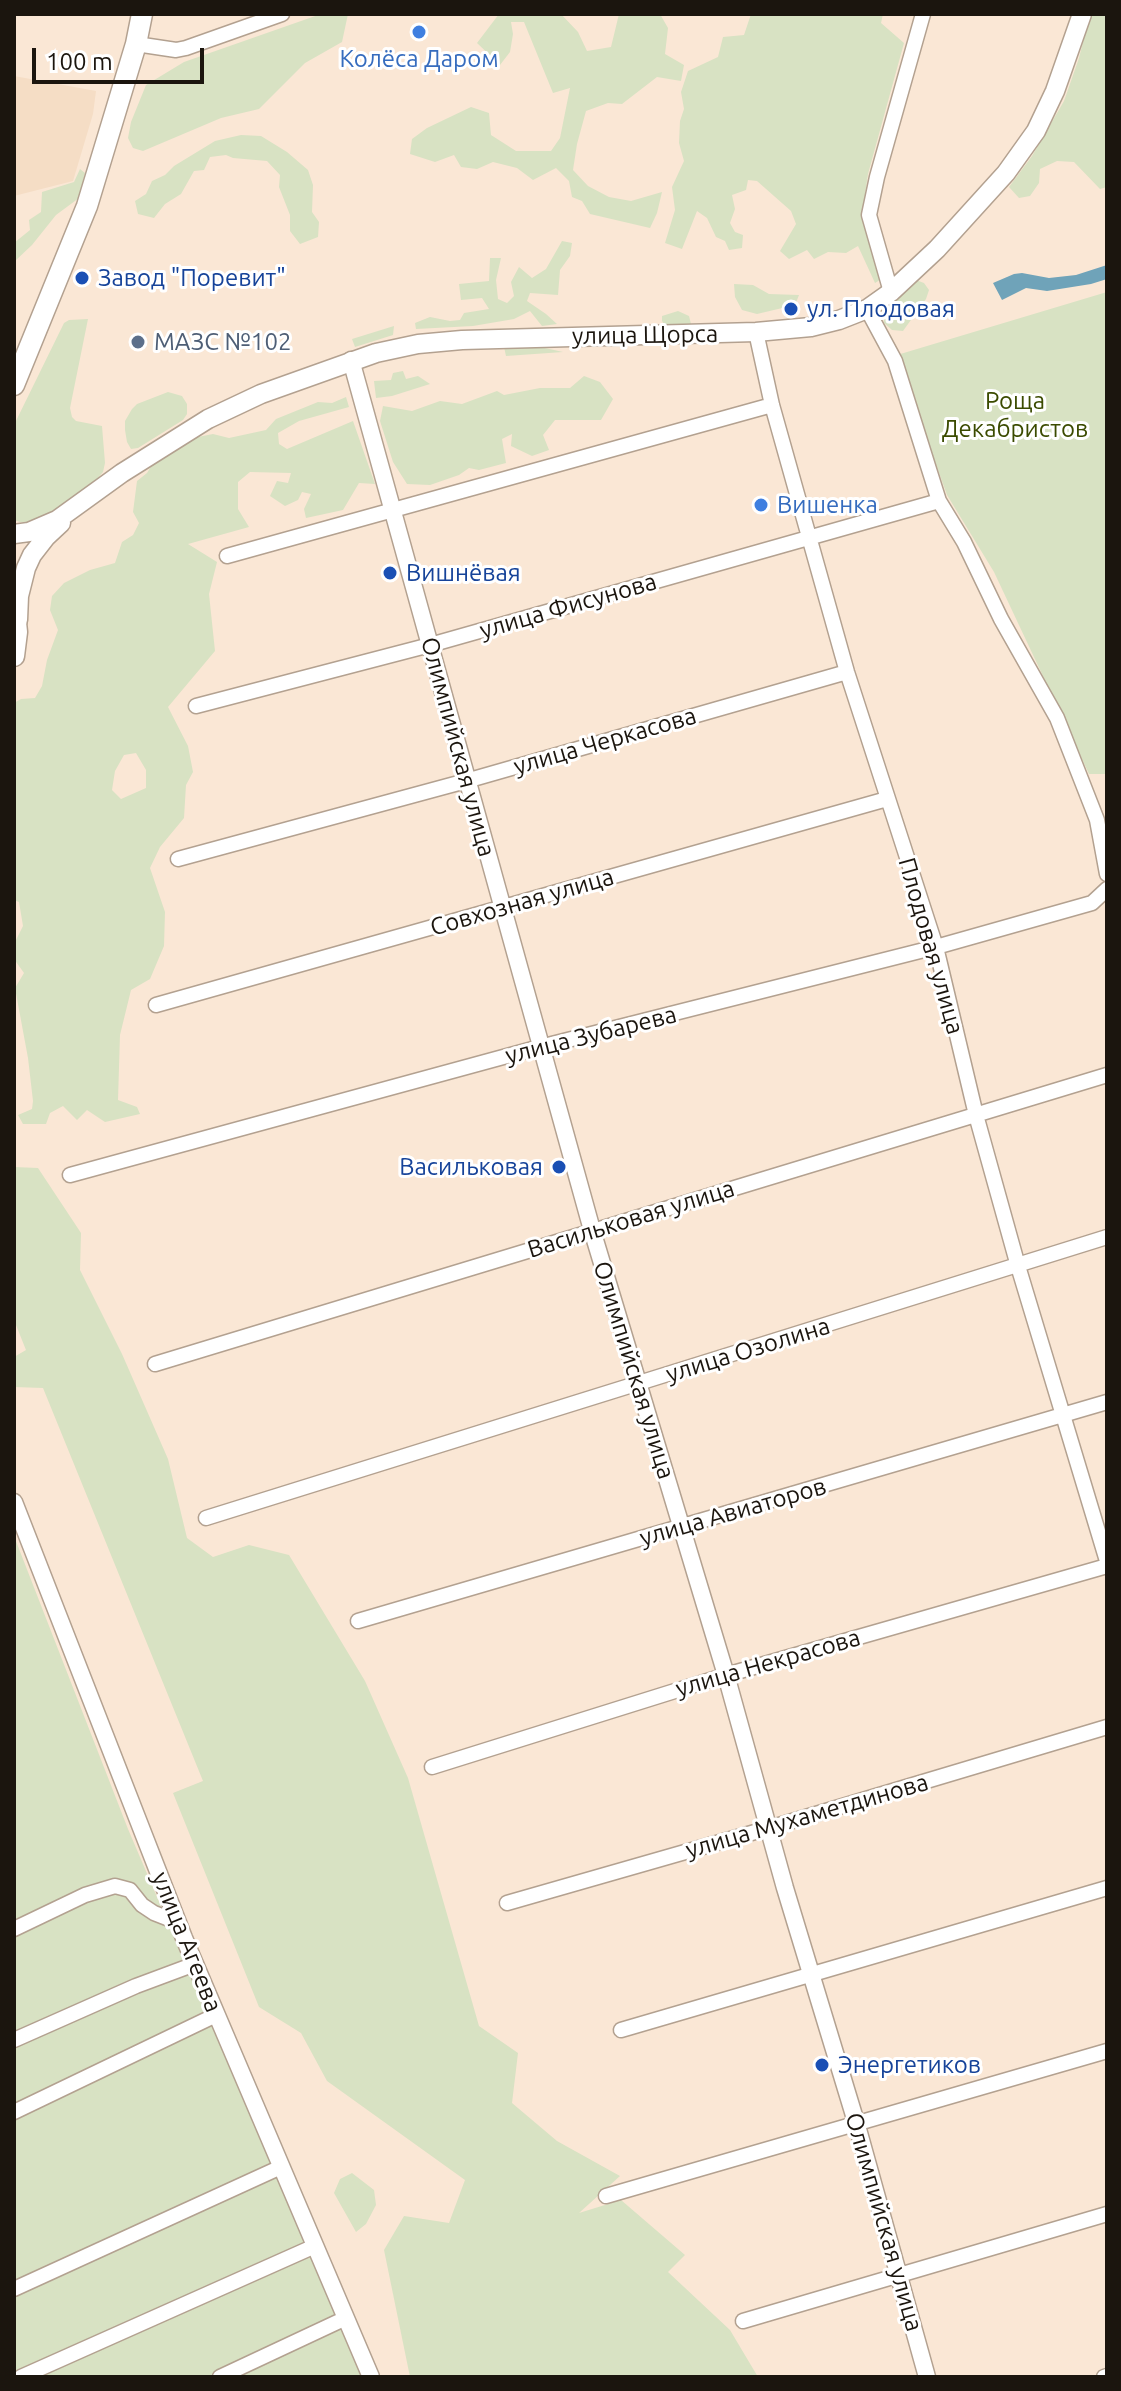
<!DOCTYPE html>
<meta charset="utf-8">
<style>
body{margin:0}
#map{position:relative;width:1121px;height:2391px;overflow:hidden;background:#fae7d5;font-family:Ubuntu,sans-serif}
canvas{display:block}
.frame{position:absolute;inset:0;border:16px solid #1b150e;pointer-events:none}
.scale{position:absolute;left:32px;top:48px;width:172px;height:36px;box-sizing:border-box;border:4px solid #1b150e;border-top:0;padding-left:10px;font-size:24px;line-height:28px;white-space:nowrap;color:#1b150e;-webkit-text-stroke:6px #fff;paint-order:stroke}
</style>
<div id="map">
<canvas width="1121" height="2391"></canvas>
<div class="frame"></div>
<div class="scale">100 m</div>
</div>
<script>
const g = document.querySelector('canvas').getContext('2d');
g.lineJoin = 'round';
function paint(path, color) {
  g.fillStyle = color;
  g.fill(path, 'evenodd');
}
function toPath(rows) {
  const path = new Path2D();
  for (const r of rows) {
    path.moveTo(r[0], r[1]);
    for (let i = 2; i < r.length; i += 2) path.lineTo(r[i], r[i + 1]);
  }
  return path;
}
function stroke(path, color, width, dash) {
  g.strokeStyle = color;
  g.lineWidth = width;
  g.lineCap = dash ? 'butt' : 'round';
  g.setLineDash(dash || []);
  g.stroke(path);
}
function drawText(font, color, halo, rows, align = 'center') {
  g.font = font + ' Ubuntu,sans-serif';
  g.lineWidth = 6;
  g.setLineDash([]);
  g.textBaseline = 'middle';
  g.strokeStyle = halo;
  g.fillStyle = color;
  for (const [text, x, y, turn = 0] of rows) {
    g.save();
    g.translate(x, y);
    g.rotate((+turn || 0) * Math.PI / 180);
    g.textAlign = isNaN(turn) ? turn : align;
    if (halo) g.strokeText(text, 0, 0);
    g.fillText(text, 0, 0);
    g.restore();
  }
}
paint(toPath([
 [14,76,96,91,93,114,73,181,14,196]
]), '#f5ddc5');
paint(toPath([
 [321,14,348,14,342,42,305,63,259,109,221,118,143,151,133,148,128,138,131,122,146,85,184,62],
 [499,14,561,14,578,32,587,51,611,47,619,14,660,14,668,28,665,54,684,65,681,81,657,77,622,104,608,103,586,111,577,144,573,170,588,186,609,197,631,201,662,192,657,213,650,228,590,214,582,201,572,197,569,181,556,168,533,180,517,168,493,162,477,169,461,167,454,155,435,162,410,154,412,139,427,128,471,107,489,113,491,135,516,151,551,151,560,138,570,88,553,93,524,22,511,22,513,34,510,52,500,65,477,43],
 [751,14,883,14,881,23,904,43,868,174,863,208,883,278,875,283,858,246,846,253,828,252,814,259,807,250,789,259,780,251,796,224,791,211,757,181,748,180,746,190,732,195,735,209,730,223,735,232,743,235,742,248,729,250,725,241,716,237,707,218,697,211,682,249,665,243,675,210,672,187,684,161,679,143,680,121,684,109,681,92,688,71,718,57,723,37,744,35],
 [1090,14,1107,14,1107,187,1100,189,1074,162,1057,161,1040,169,1039,183,1030,196,1019,198,1009,187,1032,156,1064,101,1079,58],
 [241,135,261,136,287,152,308,170,313,185,312,212,319,222,318,237,300,244,290,231,290,215,279,187,280,175,267,161,233,158,226,155,210,157,204,170,194,171,181,194,165,204,154,218,138,214,135,201,146,194,152,181,165,175,174,166,215,141],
 [80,169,85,173,79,198,56,215,32,245,14,262,14,243,30,230,29,220,41,212,42,192,74,182],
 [562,241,572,243,570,256,560,270,558,295,530,293,527,301,546,314,557,324,542,326,530,311,514,319,473,326,416,329,415,323,430,317,450,321,460,320,464,313,489,309,482,298,461,300,459,284,489,281,490,258,501,258,496,280,498,299,507,303,514,296,511,282,519,267,532,278,546,269],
 [916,280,924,283,929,290,926,299,903,331,892,330,884,323,883,306],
 [734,284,753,285,769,294,799,295,795,305,757,314,742,310,735,297],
 [1107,292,1107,774,1089,774,994,572,947,495,897,355],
 [678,311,689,316,691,324,665,326,662,321,662,316],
 [88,319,70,408,72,417,76,421,102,426,105,463,103,472,96,480,45,517,28,523,20,522,14,520,14,425,64,323,69,320],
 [394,326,393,335,355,347,352,339],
 [504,347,545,348,563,352,506,356],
 [403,371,406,379,418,376,430,384,392,396,376,398,374,381,391,380,393,373],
 [584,376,600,382,613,399,601,420,555,420,543,435,549,450,532,456,511,446,512,434,502,439,506,463,479,470,469,468,459,475,430,485,407,484,393,462,380,421,383,406,412,411,440,401,462,404,497,391,504,395,540,388,570,388],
 [168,392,182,396,187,404,187,414,183,420,138,448,131,449,127,442,125,430,125,421,132,409,137,404],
 [346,397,349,407,299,421,278,433,279,444,287,449,353,421,375,484,359,483,343,510,306,518,304,509,311,494,302,492,298,500,285,506,270,496,277,481,288,483,291,473,250,472,238,482,238,509,249,527,188,544,217,562,209,594,215,651,168,707,188,746,193,772,186,785,184,818,160,847,150,868,165,912,164,946,150,979,131,990,120,1035,118,1100,137,1107,140,1114,105,1122,87,1110,77,1120,63,1106,50,1113,46,1124,23,1124,18,1115,32,1109,33,1101,28,1058,15,988,24,973,14,959,14,944,23,926,19,902,14,900,14,703,21,699,35,698,42,686,47,660,58,630,50,610,52,596,64,583,90,570,115,563,122,542,133,535,139,523,133,512,137,481,147,473,153,463,198,437,213,434,229,438,266,430,276,419,318,402,332,403],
 [136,753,146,770,146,788,121,799,112,790,115,771,124,755],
 [14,1167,38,1168,81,1233,80,1270,122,1354,168,1459,187,1538,213,1557,249,1545,289,1555,365,1681,408,1778,479,2026,518,2053,512,2103,557,2141,620,2176,579,2213,621,2200,685,2255,668,2272,730,2330,758,2377,410,2377,384,2250,404,2216,449,2223,465,2180,327,2081,301,2033,259,2007,173,1793,203,1781,43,1388,14,1387,14,1357,26,1350,14,1320],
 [14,1536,128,1829,362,2377,14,2377],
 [352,2173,374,2190,376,2205,366,2224,356,2232,334,2193,340,2179]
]), '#d8e2c3');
paint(toPath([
 [1107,265,1107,279,1091,284,1047,291,1026,288,1002,300,993,283,1014,274,1022,273,1049,278,1076,275]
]), '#6fa3b9');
const minor = toPath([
 [136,44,176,50,186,48,282,14],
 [891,292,869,215,877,177,923,14],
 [867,309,895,361,939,501,964,542,1001,619,1057,718,1097,820,1107,874],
 [756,332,772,405,847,672,936,947,976,1115,1018,1266,1107,1561],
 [227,556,772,405],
 [196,706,430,645,939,501],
 [178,859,466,781,847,672],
 [156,1005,887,799],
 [70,1175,540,1047,936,947,1092,903,1107,889],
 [155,1364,1107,1075],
 [206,1518,1107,1237],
 [358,1621,1107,1402],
 [432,1767,726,1675,1107,1566],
 [507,1903,769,1828,1107,1727],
 [14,1929,85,1895,115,1886,130,1890,142,1905,154,1913,177,1922],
 [621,2030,1107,1888],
 [14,2040,136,1986,195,1964],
 [14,2112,216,2015],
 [606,2196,1107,2051],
 [14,2289,281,2167],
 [743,2321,1107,2214],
 [21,2377,315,2246],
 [220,2377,346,2318],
 [1104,2377,1107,2376]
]);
const tertiary = toPath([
 [351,360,592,1230,726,1675,785,1888,856,2122,927,2377],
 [14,1502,184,1938,371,2377]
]);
const secondary = toPath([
 [14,534,29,532,57,520,122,473,208,419,261,394,376,353,418,344,462,340,756,332,811,327,839,320,867,309,891,292,937,249,1006,173,1036,131,1055,91,1082,14],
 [18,620,19,596,26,568,32,555,46,537,61,523]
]);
const primary = toPath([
 [14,385,87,206,136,44,142,14],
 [14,604,17,632,14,656]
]);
stroke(minor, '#b3a190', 17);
stroke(tertiary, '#b3a190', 19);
stroke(secondary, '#b3a190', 21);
stroke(primary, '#b3a190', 23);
stroke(minor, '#fff', 14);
stroke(tertiary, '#fff', 16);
stroke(secondary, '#fff', 18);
stroke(primary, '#fff', 20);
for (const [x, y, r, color] of [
 [419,32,8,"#3f7fe0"],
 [82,278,8,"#1a4fb4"],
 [791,309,8,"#1a4fb4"],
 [138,342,8,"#5c6f8a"],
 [761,505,8,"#3f7fe0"],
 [390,573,8,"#1a4fb4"],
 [559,1167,8,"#1a4fb4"],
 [822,2065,8,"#1a4fb4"]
]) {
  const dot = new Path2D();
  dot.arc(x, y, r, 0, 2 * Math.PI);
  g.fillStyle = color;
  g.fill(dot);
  stroke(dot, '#fff', 3);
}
drawText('24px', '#366cbe', '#fff', [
 ["Колёса Даром",419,59],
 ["Вишенка",777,505,"left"]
]);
drawText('24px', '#164399', '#fff', [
 ["Завод \"Поревит\"",98,278],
 ["ул. Плодовая",807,309],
 ["Вишнёвая",406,573],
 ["Васильковая",543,1167,"right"],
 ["Энергетиков",838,2065]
], 'left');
drawText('24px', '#1b150e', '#fff', [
 ["улица Щорса",645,335,-1],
 ["улица Фисунова",568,606,-16],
 ["улица Черкасова",605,741,-16],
 ["Олимпийская улица",458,747,75],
 ["Совхозная улица",522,902,-16],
 ["Плодовая улица",931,946,74],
 ["улица Зубарева",591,1035,-14],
 ["Васильковая улица",631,1219,-17],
 ["улица Озолина",748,1350,-17],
 ["Олимпийская улица",634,1370,73],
 ["улица Авиаторов",733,1512,-16],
 ["улица Некрасова",768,1663,-16],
 ["улица Мухаметдинова",807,1816,-16],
 ["улица Агеева",187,1942,68],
 ["Олимпийская улица",884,2222,74]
]);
drawText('24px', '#4e5e75', '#fff', [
 ["МАЗС №102",154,342]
], 'left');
drawText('24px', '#3b4b00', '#fff', [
 ["Роща",1015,401],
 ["Декабристов",1015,429]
]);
</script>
